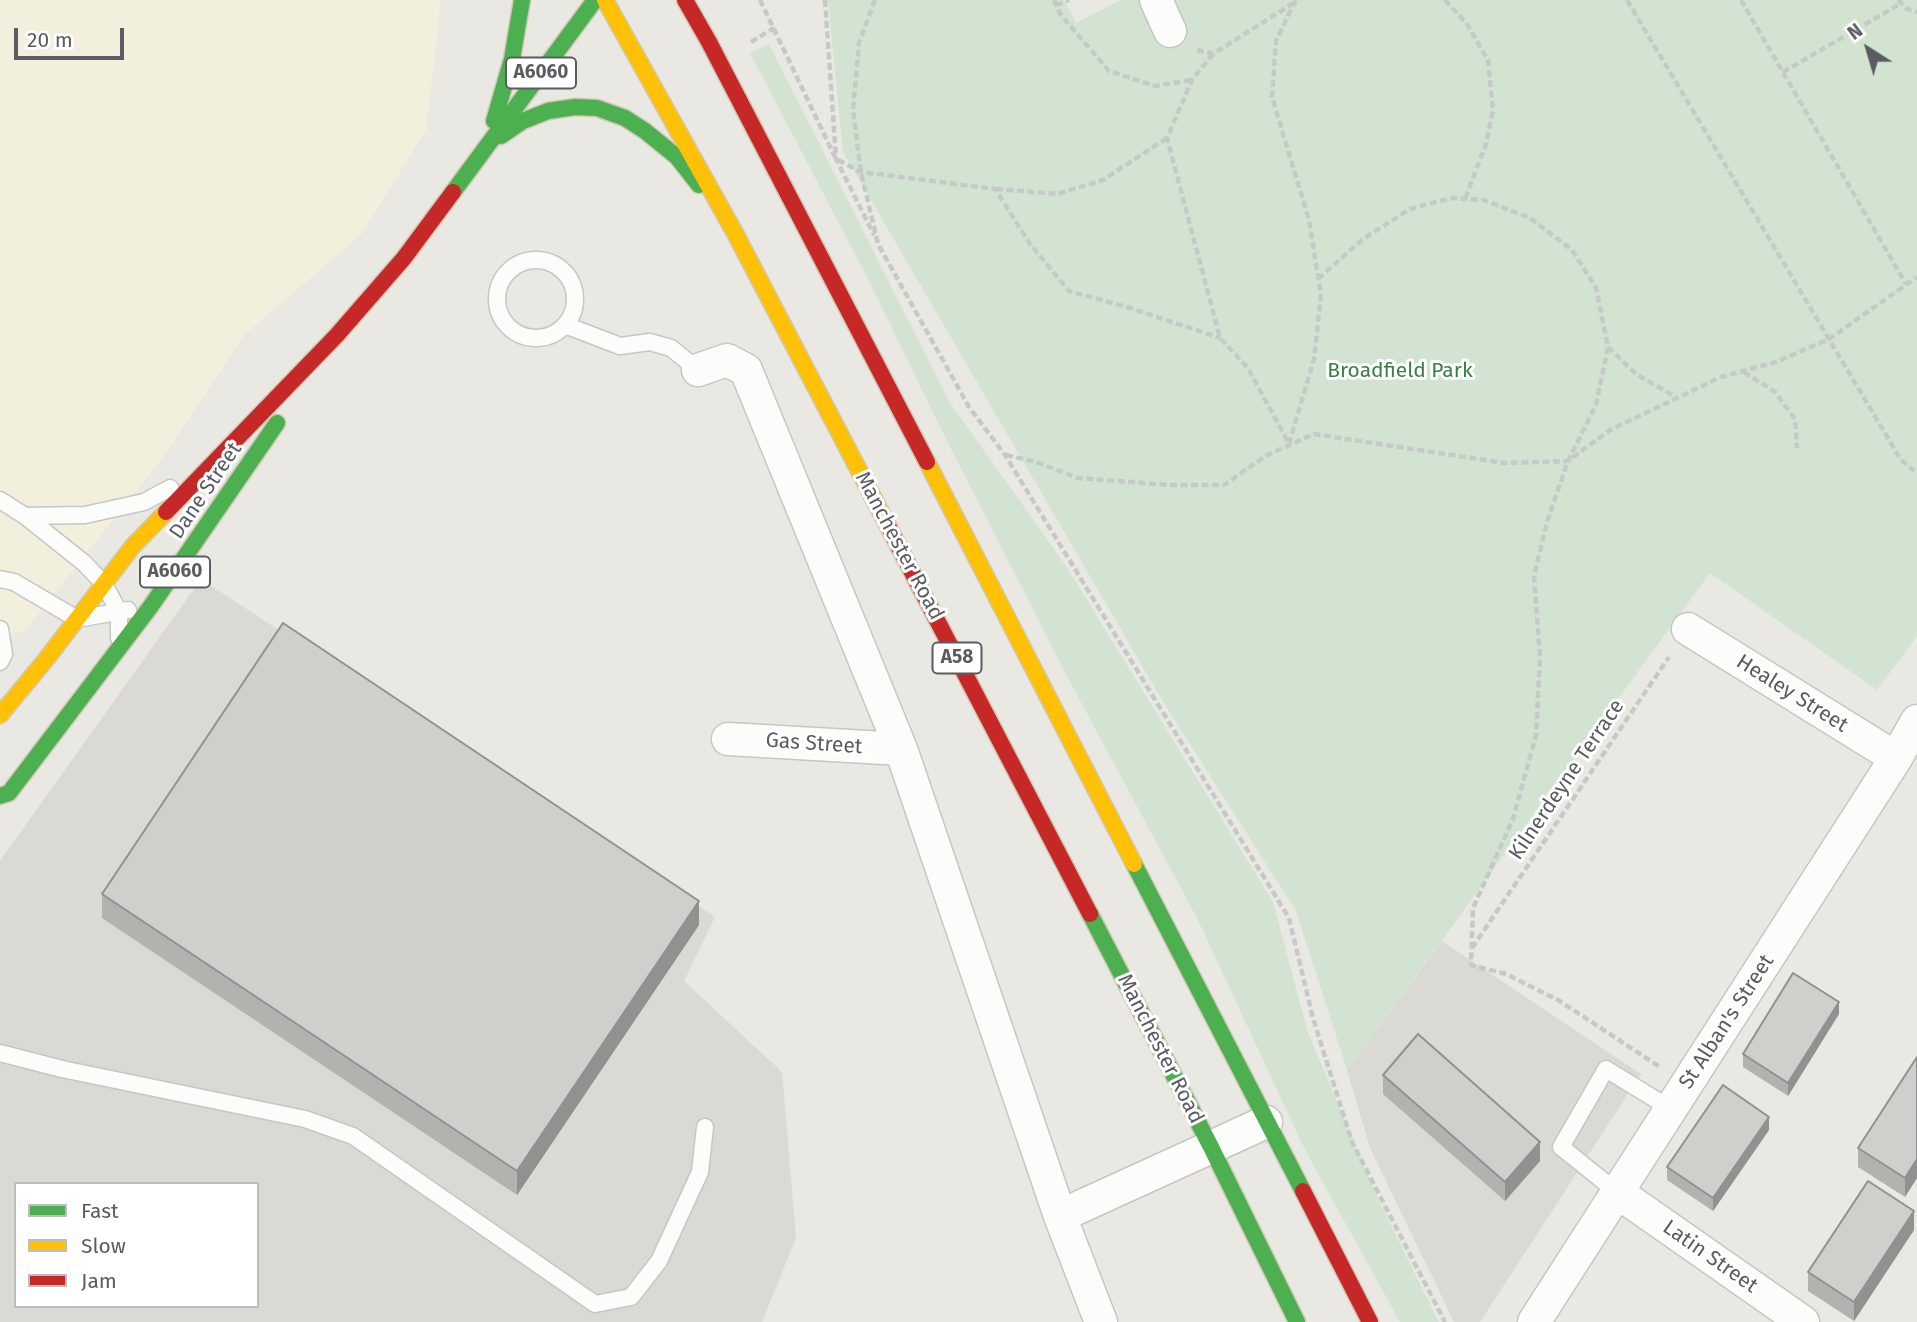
<!DOCTYPE html>
<style>
body{margin:0}
#map{position:relative;width:1917px;height:1322px;overflow:hidden;background:#e9e8e3;font-family:"Fira Sans",sans-serif}
canvas{display:block}
.legend{position:absolute;left:14px;top:1182px;width:245px;height:126px;box-sizing:border-box;background:#fff;border:2px solid #bdbec0;margin:0;padding:9px 12px;list-style:none;font-size:21px;color:#5a5c61}
.legend li{display:flex;align-items:center;gap:14px;height:35px}
.legend b{width:35px;border:2px solid #bdbec0}
.north{position:absolute;left:1833px;top:14px;width:70px;height:70px;-webkit-text-stroke:5px #fff;paint-order:stroke;rotate:323deg;font-size:19px;font-weight:700;line-height:28px;text-align:center;color:#5a5c61}
.north::after{content:'';display:block;margin:auto;width:24px;height:32px;background:#5a5c61;clip-path:polygon(50% 0,100% 100%,50% 72%,0 100%)}
.scale{position:absolute;left:14px;top:28px;width:110px;height:32px;box-sizing:border-box;border:4px solid #5a5c61;border-top:0;padding-left:9px;font-size:21px;line-height:24px;white-space:nowrap;color:#5a5c61;-webkit-text-stroke:5px #fff;paint-order:stroke}
</style>
<div id="map">
<canvas width="1917" height="1322"></canvas>
<ul class="legend">
<li><b style="height:9px;background:#4caf50"></b>Fast</li>
<li><b style="height:9px;background:#ffc107"></b>Slow</li>
<li><b style="height:9px;background:#c62828"></b>Jam</li>
</ul>
<div class="north">N</div>
<div class="scale">20 m</div>
</div>
<script>
const g = document.querySelector('canvas').getContext('2d');
g.lineJoin = 'round';
function paint(path, color) {
  g.fillStyle = color;
  g.fill(path, 'evenodd');
}
function toPath(rows) {
  const path = new Path2D();
  for (const r of rows) {
    if (r.length === 3) {
      path.moveTo(r[0] + r[2], r[1]);
      path.arc(r[0], r[1], r[2], 0, 2 * Math.PI);
      continue;
    }
    path.moveTo(r[0], r[1]);
    for (let i = 2; i < r.length; i += 2) path.lineTo(r[i], r[i + 1]);
  }
  return path;
}
function stroke(path, color, width, dash) {
  g.strokeStyle = color;
  g.lineWidth = width;
  g.lineCap = dash ? 'butt' : 'round';
  g.setLineDash(dash || []);
  g.stroke(path);
}
function drawText(font, color, halo, rows, align = 'center') {
  g.font = font + ' "Fira Sans",sans-serif';
  g.lineWidth = 6;
  g.setLineDash([]);
  g.textBaseline = 'middle';
  g.strokeStyle = halo;
  g.fillStyle = color;
  for (const [text, x, y, turn = 0] of rows) {
    g.save();
    g.translate(x, y);
    g.rotate((+turn || 0) * Math.PI / 180);
    g.textAlign = isNaN(turn) ? turn : align;
    if (halo) g.strokeText(text, 0, 0);
    g.fillText(text, 0, 0);
    g.restore();
  }
}
paint(toPath([
 [0,0,441,0,426,130,361,235,245,334,167,452,24,632,0,634]
]), '#f2efdc');
paint(toPath([
 [201,579,715,917,684,981,782,1072,796,1238,762,1322,0,1322,0,861],
 [16,1184,257,1184,257,1306,16,1306],
 [1442,941,1641,1074,1480,1322,1454,1322,1370,1148,1347,1070]
]), '#dad9d4');
paint(toPath([
 [828,0,1064,0,1076,23,1121,0,1917,0,1917,636,1877,690,1710,573,1347,1070,1296,911,1162,700,843,152],
 [769,44,950,403,1064,563,1273,902,1308,1033,1379,1201,1439,1322,1400,1322,1305,1150,1197,918,1069,680,940,427,869,281,750,53]
]), '#d2e4d1');
const lane = toPath([
 [536,299,39],
 [565,325,620,346,650,342,671,348,698,370],
 [0,500,25,516,85,515,144,502,170,488],
 [25,516,84,563,104,584,119,612,119,638],
 [0,579,14,582,77,619,128,610],
 [0,629,4,654,0,662],
 [0,1053,62,1069,305,1119,353,1136,595,1304,631,1297,659,1261,700,1172,705,1127],
 [1617,1192,1561,1147,1606,1069,1671,1109]
]);
const street = toPath([
 [1156,0,1170,31],
 [698,370,727,360,746,370,901,749,1060,1216,1101,1322],
 [1688,629,1896,758],
 [728,739,901,749],
 [1617,1192,1803,1322],
 [1060,1216,1266,1122],
 [1534,1322,1896,758,1917,721]
]);
const fast = toPath([
 [494,121,512,59,522,0],
 [501,136,523,121,548,111,575,107,597,108,625,118,645,131,677,157,699,185],
 [453,192,595,0],
 [0,796,9,793,151,606,277,423],
 [1134,864,1303,1191],
 [1090,914,1211,1147,1297,1322]
]);
const slow = toPath([
 [605,0,736,235,888,526],
 [927,462,1134,864],
 [0,715,44,662,133,546,166,512]
]);
const jam = toPath([
 [685,0,709,42,927,462],
 [166,512,337,335,404,258,453,192],
 [888,526,1090,914],
 [1303,1191,1370,1322]
]);
stroke(lane, '#c6c6c5', 19);
stroke(street, '#c6c6c5', 35);
stroke(fast, '#cfc9b3', 19);
stroke(slow, '#cfc9b3', 19);
stroke(jam, '#cfc9b3', 19);
stroke(toPath([
 [760,0,836,159,861,172,995,189,1030,244,1069,291,1127,307,1220,338],
 [825,0,836,159,874,235],
 [875,0,859,43,853,110,861,172,878,244,969,407,1005,455,1289,918,1313,1018,1352,1142,1445,1322],
 [1054,0,1060,14,1109,71,1155,86,1191,80],
 [1445,0,1467,24,1488,60,1493,110,1486,144,1465,199],
 [1627,0,1901,460,1917,473],
 [1741,0,1906,284],
 [1898,0,1907,9,1917,12],
 [1056,5,1069,0],
 [751,42,774,28],
 [1197,50,1213,54,1292,4],
 [1213,54,1192,80,1167,138,1220,338,1248,368,1289,444],
 [1783,72,1900,4],
 [996,189,1057,194,1103,180,1167,138],
 [1318,279,1363,239,1410,209,1451,198,1484,200,1530,218,1572,250,1596,288,1608,347,1596,405,1568,461,1547,522,1534,576,1540,657,1536,735,1513,819,1473,908,1471,965,1506,974,1558,1000,1660,1067],
 [1608,347,1636,374,1676,397],
 [1744,372,1775,392,1795,419,1797,448],
 [1289,444,1314,359,1321,295,1309,220,1272,97,1276,41,1294,3,1300,0],
 [1006,455,1036,462,1078,478,1170,485,1224,485,1267,455,1314,434,1504,463,1568,461,1610,430,1677,398,1721,377,1776,362,1829,339,1917,277],
 [1472,948,1669,657]
]), '#c5c9c7', 4.5, [7, 3.5]);
stroke(lane, '#fcfcfb', 16);
stroke(street, '#fcfcfb', 32);
stroke(fast, '#4caf50', 16);
stroke(slow, '#ffc107', 16);
stroke(jam, '#c62828', 16);
paint(toPath([
 [102,894,699,925,517,1195,102,918],
 [1839,1014,1788,1096,1743,1067,1743,1054],
 [1917,1057,1905,1197,1858,1167,1858,1148],
 [1383,1075,1540,1161,1505,1201,1383,1094],
 [1769,1130,1713,1211,1667,1180,1667,1167],
 [1914,1230,1854,1321,1808,1291,1808,1272]
]), '#b3b2af');
paint(toPath([
 [699,901,699,925,517,1195,517,1171],
 [1839,1002,1839,1014,1788,1096,1788,1083],
 [1769,1117,1769,1130,1713,1211,1713,1198],
 [1540,1142,1540,1161,1505,1201,1505,1182],
 [1917,1159,1917,1178,1905,1197,1905,1178],
 [1914,1211,1914,1230,1854,1321,1854,1302]
]), '#92918f');
const building = toPath([
 [283,623,699,901,517,1171,102,894,283,623],
 [1793,973,1839,1002,1788,1083,1743,1054,1793,973],
 [1418,1034,1540,1142,1505,1182,1383,1075,1418,1034],
 [1917,1057,1917,1159,1905,1178,1858,1148,1917,1057],
 [1723,1085,1769,1117,1713,1198,1667,1167,1723,1085],
 [1868,1181,1914,1211,1854,1302,1808,1272,1868,1181]
]);
paint(building, '#d0cfcc');
stroke(building, '#92918f', 2);
for (const [x, y, w] of [
 [541,73,70],
 [175,572,70],
 [957,658,49]
]) {
  const box = new Path2D();
  box.roundRect(x - w / 2, y - 15.5, w, 31, 5);
  g.fillStyle = '#fff';
  g.fill(box);
  stroke(box, '#5a5c61', 2);
}
drawText('bold 19px', '#5a5c61', null, [
 ["A6060",541,73],
 ["A6060",175,572],
 ["A58",957,658]
]);
drawText('21px', '#3b7e44', '#fff', [
 ["Broadfield Park",1400,371]
]);
drawText('21px', '#5a5c61', '#fff', [
 ["Dane Street",206,491,-56],
 ["Manchester Road",899,546,62],
 ["Healey Street",1792,694,32],
 ["Gas Street",814,744,4],
 ["Kilnerdeyne Terrace",1567,780,-56],
 ["St Alban's Street",1727,1022,-57],
 ["Manchester Road",1160,1049,63],
 ["Latin Street",1710,1257,35]
]);
</script>
